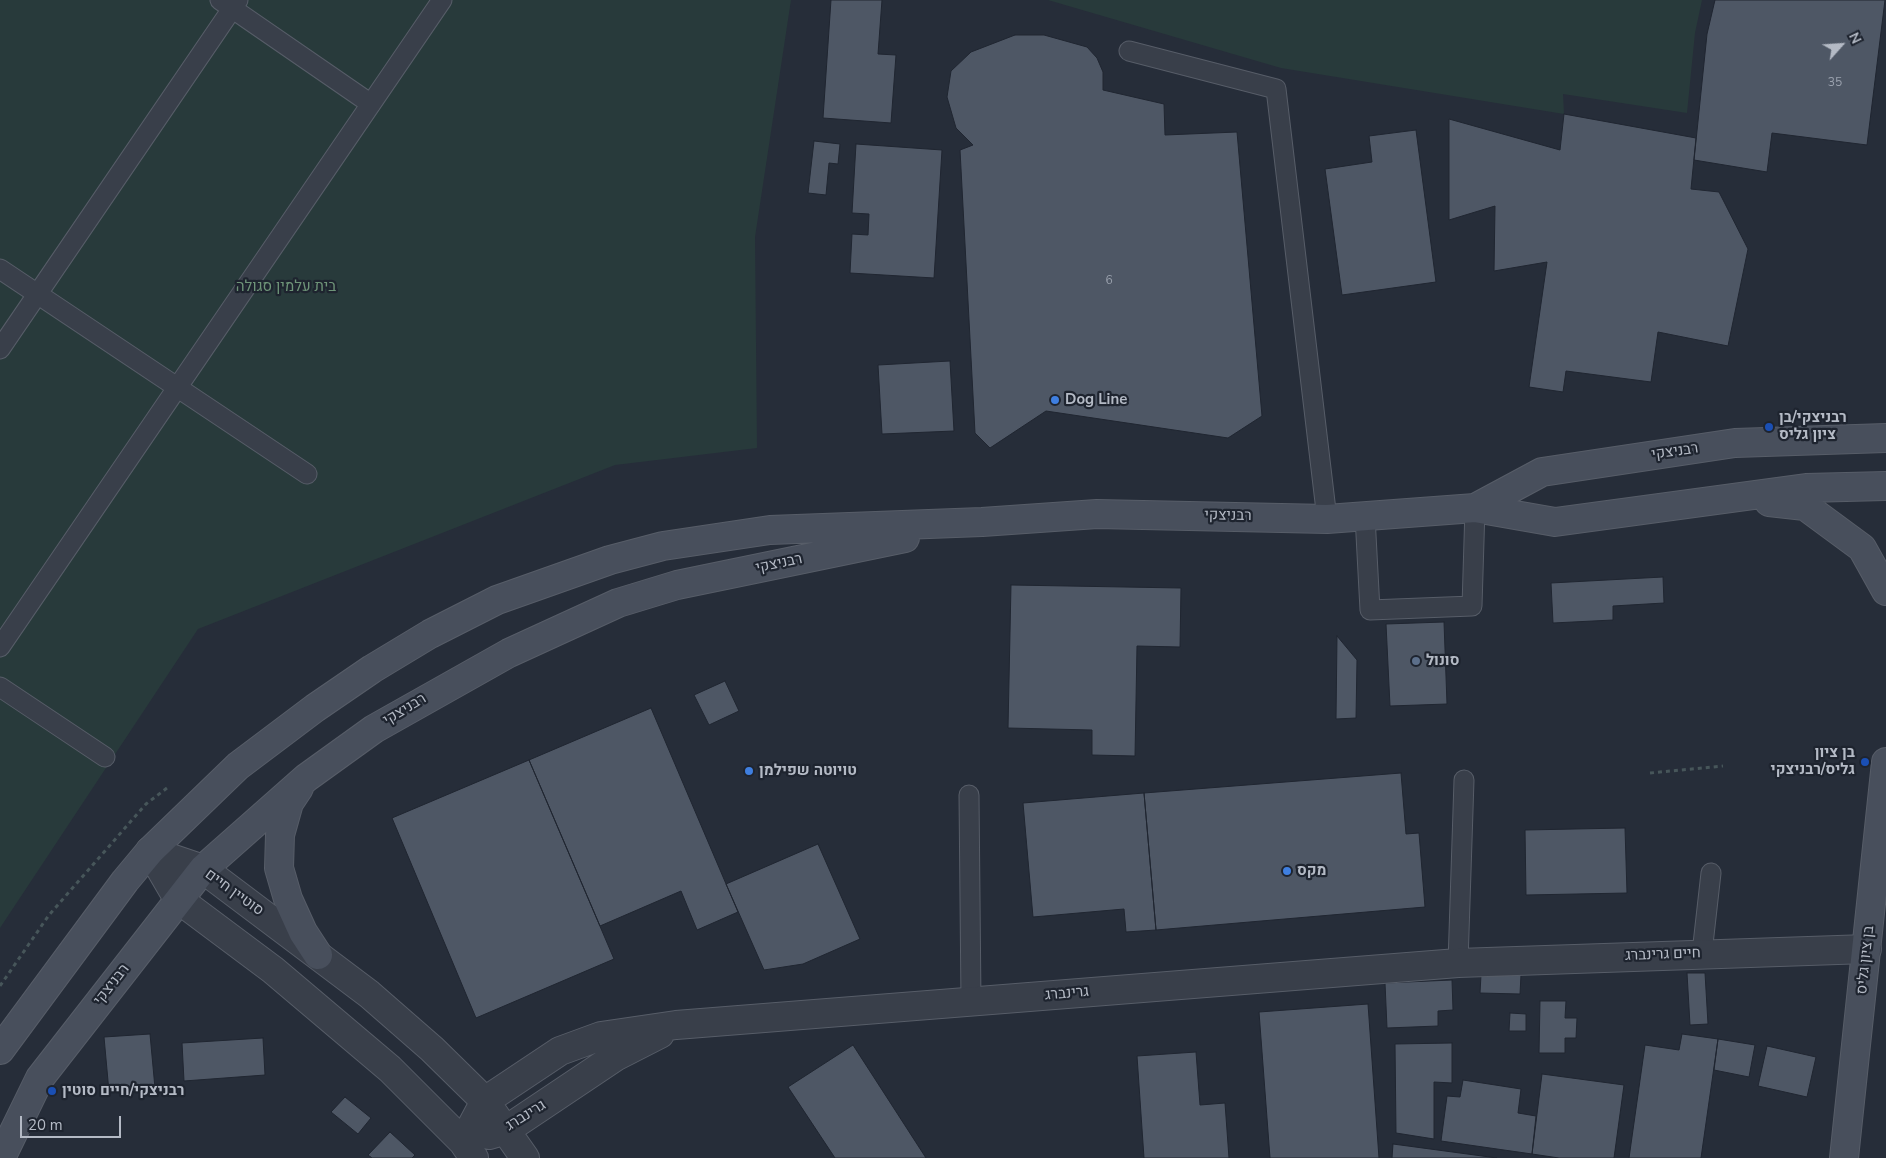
<!DOCTYPE html>
<meta charset="utf-8">
<style>
body{margin:0}
#map{position:relative;width:1886px;height:1158px;overflow:hidden;background:#262d39;font-family:"Nunito Sans",sans-serif}
canvas{display:block}
.north{position:absolute;left:1816px;top:20px;width:50px;height:50px;-webkit-text-stroke:4px #1e242f;paint-order:stroke;rotate:64deg;font-size:14px;font-weight:700;line-height:20px;text-align:center;color:#b4bac5}
.north::after{content:'';display:block;margin:auto;width:18px;height:22px;background:#b4bac5;clip-path:polygon(50% 0,100% 100%,50% 72%,0 100%)}
.scale{position:absolute;left:20px;top:1116px;width:101px;height:22px;box-sizing:border-box;border:2px solid #b4bac5;border-top:0;padding-left:6px;font-size:15px;line-height:18px;white-space:nowrap;color:#b4bac5;-webkit-text-stroke:4px #1e242f;paint-order:stroke}
</style>
<div id="map">
<canvas width="1886" height="1158"></canvas>
<div class="north">N</div>
<div class="scale">20 m</div>
</div>
<script>
const g = document.querySelector('canvas').getContext('2d');
g.lineJoin = 'round';
function paint(path, color) {
  g.fillStyle = color;
  g.fill(path, 'evenodd');
}
function toPath(rows) {
  const path = new Path2D();
  for (const r of rows) {
    path.moveTo(r[0], r[1]);
    for (let i = 2; i < r.length; i += 2) path.lineTo(r[i], r[i + 1]);
  }
  return path;
}
function stroke(path, color, width, dash) {
  g.strokeStyle = color;
  g.lineWidth = width;
  g.lineCap = dash ? 'butt' : 'round';
  g.setLineDash(dash || []);
  g.stroke(path);
}
function drawText(font, color, halo, rows, align = 'center') {
  g.font = font + ' "Nunito Sans",Heebo,sans-serif';
  g.lineWidth = 4.5;
  g.setLineDash([]);
  g.textBaseline = 'middle';
  g.strokeStyle = halo;
  g.fillStyle = color;
  for (const [text, x, y, turn = 0] of rows) {
    g.save();
    g.translate(x, y);
    g.rotate((+turn || 0) * Math.PI / 180);
    g.textAlign = isNaN(turn) ? turn : align;
    if (halo) g.strokeText(text, 0, 0);
    g.fillText(text, 0, 0);
    g.restore();
  }
}
paint(toPath([
 [0,0,791,0,755,237,757,448,615,465,198,629,0,928],
 [1048,0,1702,0,1695,33,1687,113,1563,94,1564,114,1281,68]
]), '#283a3b');
const building = toPath([
 [831,0,882,0,878,54,896,55,891,123,823,118,831,0],
 [1715,0,1885,0,1867,145,1772,133,1767,172,1694,160,1707,34,1715,0],
 [1015,35,1044,35,1087,47,1097,58,1103,72,1103,90,1164,104,1165,135,1237,132,1262,416,1228,438,1046,411,990,448,975,433,960,150,973,145,956,128,947,97,951,71,971,52,1015,35],
 [1564,114,1696,138,1691,189,1719,192,1748,249,1728,346,1658,332,1651,382,1566,371,1563,392,1529,387,1547,262,1494,271,1495,206,1449,220,1449,119,1560,150,1564,114],
 [1416,130,1436,282,1342,295,1325,169,1372,162,1369,136,1416,130],
 [814,141,840,144,838,164,829,163,826,195,808,193,814,141],
 [856,144,942,150,934,278,850,273,852,234,868,235,869,214,852,213,856,144],
 [950,361,954,431,882,434,878,365,950,361],
 [1663,577,1664,603,1613,606,1613,620,1553,623,1551,583,1663,577],
 [1011,585,1181,588,1180,647,1137,646,1135,756,1092,755,1092,730,1008,728,1011,585],
 [1444,622,1447,704,1390,706,1386,624,1444,622],
 [1337,636,1357,660,1356,718,1336,719,1337,636],
 [725,681,739,711,709,725,694,695,725,681],
 [651,708,738,912,697,930,681,891,600,926,529,760,651,708],
 [529,760,614,959,476,1018,392,818,529,760],
 [1401,773,1406,834,1419,833,1425,907,1156,930,1144,793,1401,773],
 [1144,793,1156,930,1126,932,1124,909,1033,917,1023,803,1144,793],
 [1625,828,1627,893,1526,895,1525,830,1625,828],
 [818,844,860,939,803,964,764,970,726,884,818,844],
 [1687,973,1705,973,1708,1024,1690,1025,1687,973],
 [1481,975,1521,975,1520,994,1480,993,1481,975],
 [1452,980,1453,1010,1438,1011,1438,1026,1387,1028,1385,983,1452,980],
 [1540,1001,1566,1001,1565,1018,1577,1018,1576,1038,1565,1038,1565,1053,1539,1053,1540,1001],
 [1368,1004,1379,1158,1270,1158,1259,1012,1368,1004],
 [1510,1013,1526,1014,1526,1031,1509,1031,1510,1013],
 [150,1034,155,1088,109,1092,104,1037,150,1034],
 [1682,1034,1718,1039,1701,1158,1629,1158,1645,1045,1679,1050,1682,1034],
 [263,1038,265,1075,184,1081,182,1043,263,1038],
 [1718,1039,1755,1045,1749,1077,1714,1070,1718,1039],
 [1452,1043,1452,1083,1434,1082,1434,1139,1396,1133,1395,1044,1452,1043],
 [853,1045,926,1158,835,1158,788,1087,853,1045],
 [1767,1046,1816,1057,1807,1097,1758,1086,1767,1046],
 [1196,1052,1200,1105,1225,1103,1229,1158,1144,1158,1137,1056,1196,1052],
 [1542,1074,1624,1085,1614,1158,1559,1158,1532,1154,1542,1074],
 [1463,1080,1521,1089,1518,1113,1536,1116,1532,1154,1441,1141,1447,1096,1460,1097,1463,1080],
 [345,1097,371,1118,358,1134,331,1112,345,1097],
 [390,1132,415,1155,412,1158,372,1158,368,1155,390,1132],
 [1393,1144,1497,1158,1392,1158,1393,1144]
]);
paint(building, '#4e5765');
stroke(building, '#202631', 1);
const lane = toPath([
 [220,0,371,104],
 [1129,51,1276,89,1327,519],
 [0,269,307,474],
 [0,349,238,0],
 [1365,516,1370,610,1472,606,1475,508],
 [0,647,442,0],
 [0,687,105,757],
 [969,795,971,1002],
 [1702,953,1711,873],
 [1458,963,1464,780]
]);
const street = toPath([
 [150,851,203,869,369,994,432,1049,485,1101,525,1158],
 [150,851,178,899,273,970,390,1069,463,1142,474,1158],
 [489,1135,506,1130,615,1057,660,1034],
 [463,1142,485,1101,560,1051,601,1036,676,1025,1458,963,1867,949]
]);
const secondary = toPath([
 [1769,502,1805,506,1862,548,1886,591],
 [1475,508,1542,472,1735,443,1886,438],
 [299,788,289,803,280,835,279,868,288,899,303,932,318,955],
 [0,1050,125,881,150,851,238,766,315,708,372,669,430,634,497,600,610,560,663,546,770,530,982,522,1097,514,1327,519,1475,508,1555,522,1806,488,1886,486],
 [1,1158,40,1078,203,869,306,778,374,729,509,653,618,603,677,585,905,538],
 [1844,1158,1886,762]
]);
stroke(lane, '#575d68', 21);
stroke(street, '#575d68', 30);
stroke(secondary, '#575d68', 30);
stroke(toPath([
 [1650,773,1723,766],
 [0,986,49,915,146,804,167,788]
]), '#47565a', 3, [4, 4]);
stroke(lane, '#393f4a', 19);
stroke(street, '#393f4a', 28);
stroke(secondary, '#484f5c', 28);
for (const [x, y, r, color] of [
 [1055,400,5,"#3f7fe0"],
 [1769,427,5,"#1a4fb4"],
 [1416,661,5,"#5c6f8a"],
 [1865,762,5,"#1a4fb4"],
 [749,771,5,"#3f7fe0"],
 [1287,871,5,"#3f7fe0"],
 [52,1091,5,"#1a4fb4"]
]) {
  const dot = new Path2D();
  dot.arc(x, y, r, 0, 2 * Math.PI);
  g.fillStyle = color;
  g.fill(dot);
  stroke(dot, '#1e242f', 2);
}
drawText('12px', '#9aa1ad', null, [
 ["35",1835,83],
 ["6",1109,281]
]);
drawText('15px', '#6e9478', '#1e242f', [
 ["בית עלמין סגולה",286,287]
]);
drawText('bold 15px', '#b4bac5', '#1e242f', [
 ["Dog Line",1065,400],
 ["רבניצקי/בן",1779,418],
 ["ציון גליס",1779,435],
 ["סונול",1426,661],
 ["בן ציון",1855,753,"right"],
 ["גליס/רבניצקי",1855,770,"right"],
 ["טויוטה שפילמן",759,771],
 ["מקס",1297,871],
 ["רבניצקי/חיים סוטין",62,1091]
], 'left');
drawText('15px', '#b4bac5', '#1e242f', [
 ["רבניצקי",1675,452,-8],
 ["רבניצקי",1228,516,1],
 ["רבניצקי",779,564,-12],
 ["רבניצקי",405,710,-31],
 ["סוטיין חיים",234,893,36],
 ["חיים גרינברג",1663,955,-2],
 ["בן ציון גליס",1866,960,-84],
 ["רבניצקי",112,985,-52],
 ["גרינברג",1067,994,-5],
 ["גרינברג",526,1116,-32]
]);
</script>
